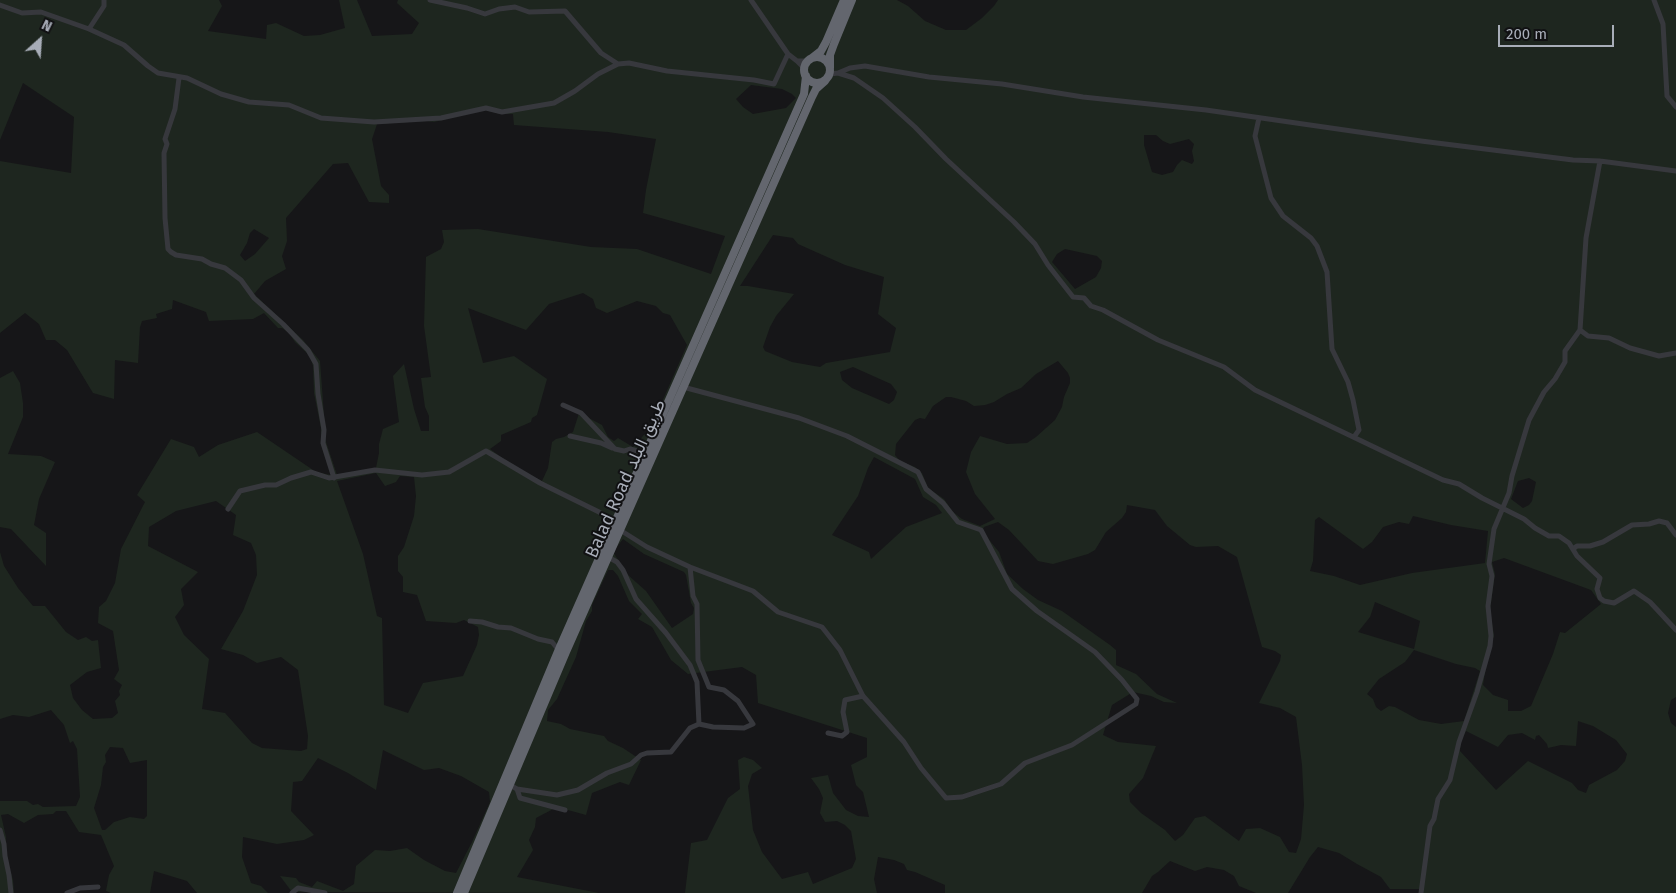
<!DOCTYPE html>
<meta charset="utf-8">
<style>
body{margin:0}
#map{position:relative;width:1676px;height:893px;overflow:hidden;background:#161618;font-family:"Fira Sans",sans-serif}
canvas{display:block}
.north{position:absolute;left:15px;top:15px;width:50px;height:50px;-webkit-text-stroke:4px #111113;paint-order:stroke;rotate:26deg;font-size:14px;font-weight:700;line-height:20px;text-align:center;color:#a8adb8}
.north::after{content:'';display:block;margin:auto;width:18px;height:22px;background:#a8adb8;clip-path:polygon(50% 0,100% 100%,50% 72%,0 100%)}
.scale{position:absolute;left:1498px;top:25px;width:116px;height:22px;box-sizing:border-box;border:2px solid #a8adb8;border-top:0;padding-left:6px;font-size:15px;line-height:18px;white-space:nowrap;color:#a8adb8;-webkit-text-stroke:4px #111113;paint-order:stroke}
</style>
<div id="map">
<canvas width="1676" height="893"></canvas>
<div class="north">N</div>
<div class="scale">200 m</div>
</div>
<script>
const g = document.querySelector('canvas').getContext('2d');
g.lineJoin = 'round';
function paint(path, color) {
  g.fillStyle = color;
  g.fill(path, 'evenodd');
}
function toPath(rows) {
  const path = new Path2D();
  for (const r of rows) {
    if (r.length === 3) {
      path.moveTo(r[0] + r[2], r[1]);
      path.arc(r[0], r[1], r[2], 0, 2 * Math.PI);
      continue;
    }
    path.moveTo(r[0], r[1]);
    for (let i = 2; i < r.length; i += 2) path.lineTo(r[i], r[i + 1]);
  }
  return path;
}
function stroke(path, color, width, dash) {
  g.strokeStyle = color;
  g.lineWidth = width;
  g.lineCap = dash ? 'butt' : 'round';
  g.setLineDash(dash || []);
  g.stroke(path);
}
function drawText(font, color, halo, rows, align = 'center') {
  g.font = font + ' "Fira Sans",Vazirmatn,sans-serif';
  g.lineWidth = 4;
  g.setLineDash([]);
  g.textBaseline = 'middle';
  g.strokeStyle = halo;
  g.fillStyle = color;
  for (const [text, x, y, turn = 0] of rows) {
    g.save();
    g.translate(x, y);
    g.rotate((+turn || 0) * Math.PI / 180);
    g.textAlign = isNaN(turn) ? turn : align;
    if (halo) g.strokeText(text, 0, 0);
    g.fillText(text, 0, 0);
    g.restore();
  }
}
paint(toPath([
 [0,0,219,0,222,6,208,31,266,39,267,25,276,23,304,36,320,35,345,28,339,0,357,0,372,36,412,34,419,23,397,3,398,0,897,0,908,6,925,21,946,30,966,30,982,18,994,6,998,0,1676,0,1676,697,1671,700,1668,713,1671,723,1676,727,1676,893,1420,893,1420,889,1390,889,1381,877,1357,864,1339,853,1318,847,1310,857,1288,893,1256,893,1239,886,1234,876,1224,870,1207,867,1195,871,1170,861,1158,872,1152,876,1142,893,945,893,945,885,915,872,907,870,904,864,894,860,878,857,874,879,877,893,685,893,691,843,707,840,728,798,740,789,738,760,744,757,753,760,762,768,752,774,748,786,753,830,762,852,782,879,808,872,813,884,852,868,856,859,851,831,845,825,837,821,825,822,820,813,823,798,819,789,811,778,828,775,833,793,846,810,858,816,869,817,863,792,856,785,851,765,867,757,867,738,758,703,756,675,742,667,688,674,671,660,652,627,638,619,642,614,629,601,618,576,613,570,608,570,592,605,592,611,586,621,576,657,557,699,548,710,547,721,561,724,570,729,604,736,608,741,623,748,641,760,629,785,620,782,592,793,586,815,557,807,536,818,535,827,529,840,533,850,517,877,599,893,292,892,280,876,296,878,299,882,312,887,317,881,343,891,354,884,356,866,375,850,390,851,407,848,424,860,445,871,456,873,472,842,490,802,489,792,461,776,439,768,424,770,383,750,376,790,348,773,318,758,302,781,293,782,291,811,314,835,304,840,277,844,243,837,242,857,251,883,261,886,268,893,197,893,187,881,154,871,150,893,111,893,106,891,109,875,114,866,101,835,79,832,66,811,56,811,53,814,38,815,24,823,8,814,1,815,6,837,6,857,13,880,14,893,0,893,0,801,27,801,33,805,38,804,43,807,76,806,80,797,77,749,73,741,70,743,64,725,51,710,29,717,13,715,0,719,0,552,4,566,18,588,33,606,45,606,66,632,78,640,86,637,92,641,98,640,101,668,87,672,70,685,73,698,82,710,93,719,112,718,118,713,115,701,120,695,119,691,122,685,114,679,119,670,113,631,98,623,99,607,106,601,115,583,121,549,145,502,137,495,171,439,194,447,199,457,218,445,257,432,316,472,331,475,321,445,321,428,314,393,313,366,310,356,295,342,289,333,282,328,278,328,264,313,253,319,209,321,206,312,173,300,172,309,156,314,157,318,142,321,140,327,138,363,115,360,114,399,93,393,67,350,55,340,46,340,39,324,25,313,0,333,0,161,71,173,74,117,23,83,0,140],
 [751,85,782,89,792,94,796,98,786,108,753,114,743,107,736,99],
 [485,110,500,114,513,114,514,125,608,132,656,139,646,190,643,213,725,236,711,274,637,249,591,247,478,229,442,230,444,242,441,249,426,257,424,326,431,377,421,378,425,407,429,416,429,431,421,431,414,409,404,364,393,376,399,422,383,429,379,444,379,453,376,468,337,475,326,442,320,361,303,340,254,294,265,281,286,269,282,256,287,241,286,218,333,164,348,163,369,202,389,203,389,195,381,186,372,139,377,124,427,121,434,122],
 [1144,135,1156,135,1163,141,1170,144,1189,139,1194,144,1192,151,1194,161,1192,164,1182,160,1177,165,1173,172,1162,175,1152,172,1144,145],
 [254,229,269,238,255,254,245,261,240,255,247,243,250,233],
 [773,235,793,238,798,244,845,265,884,277,878,314,896,328,890,352,826,363,820,367,792,362,765,351,763,347,770,327,776,316,794,294,748,286,740,286],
 [1065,249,1097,256,1102,261,1101,268,1096,277,1075,289,1052,262,1057,254],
 [583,293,593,299,596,308,607,313,637,301,656,306,663,313,670,315,687,345,651,427,633,447,618,438,614,441,608,437,602,425,587,417,580,410,573,432,564,437,556,439,552,442,548,468,542,481,512,465,490,449,501,441,501,435,531,422,532,418,537,415,547,379,514,356,483,363,468,308,526,330,549,304],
 [1058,361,1068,373,1070,378,1070,383,1064,397,1062,407,1055,420,1036,437,1027,443,1007,444,980,436,971,452,966,472,975,494,995,519,980,526,962,519,953,512,944,499,928,488,922,473,915,467,900,461,895,455,896,444,915,420,920,418,925,419,933,406,946,397,951,397,966,401,974,406,985,405,994,402,1007,394,1021,388,1036,374],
 [853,367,891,384,897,392,894,400,889,404,852,388,842,380,840,372],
 [874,457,915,479,923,497,936,505,942,513,906,527,871,559,869,552,832,535,858,496,868,468],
 [376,473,385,486,396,482,400,476,414,477,416,496,414,516,404,547,398,556,398,571,403,577,403,592,417,595,426,621,456,623,464,620,478,627,479,635,477,645,463,676,423,683,408,713,384,705,382,618,377,616,363,554,337,481],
 [1529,478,1536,482,1532,501,1529,505,1523,508,1511,499,1518,481],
 [216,501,236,515,233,535,251,543,256,555,257,575,243,611,221,649,243,655,257,663,281,657,298,670,308,736,307,749,301,751,262,748,252,743,225,713,202,709,209,659,184,635,175,617,184,605,181,589,198,572,148,546,149,527,176,511],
 [1127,505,1155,510,1167,526,1190,545,1196,547,1218,546,1237,557,1262,647,1275,651,1281,655,1280,661,1259,703,1280,708,1296,717,1302,765,1304,805,1301,839,1296,853,1289,852,1280,837,1260,828,1246,829,1239,841,1205,816,1195,818,1183,835,1175,841,1165,830,1141,813,1130,802,1129,794,1143,778,1156,746,1118,742,1103,735,1112,705,1133,692,1151,696,1164,702,1177,703,1157,694,1136,674,1116,665,1116,650,1110,645,1062,611,1038,600,1023,589,1007,574,999,552,982,531,984,527,998,522,1009,530,1038,561,1053,564,1088,554,1095,550,1106,532,1122,518,1126,512],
 [1413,516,1451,525,1488,531,1485,563,1412,573,1360,585,1334,576,1310,571,1313,561,1315,520,1319,517,1363,549,1372,542,1383,527,1399,522,1409,524],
 [623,539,644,554,684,572,686,575,691,603,694,608,693,614,672,628,646,591,628,575,613,552],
 [1504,558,1591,590,1601,604,1565,633,1560,632,1553,654,1531,706,1521,711,1508,711,1508,700,1493,695,1483,685,1487,660,1494,635,1490,610,1495,574,1492,562],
 [1375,602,1420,621,1414,649,1358,632,1370,617],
 [1414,650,1456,664,1475,668,1480,671,1464,721,1441,724,1419,720,1395,707,1389,706,1381,711,1376,707,1373,699,1367,694,1379,679,1405,662],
 [1578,721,1593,726,1616,740,1627,754,1625,761,1617,770,1589,785,1586,793,1578,790,1572,783,1528,761,1496,790,1460,751,1461,741,1466,731,1498,747,1508,735,1522,733,1535,740,1536,736,1539,735,1547,744,1548,748,1561,745,1576,746],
 [110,747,123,748,130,763,147,760,147,816,144,819,130,817,114,822,105,830,102,830,94,808,101,785,103,767,106,762,105,755],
 [13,371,20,383,23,403,23,417,8,454,41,456,55,462,39,499,34,525,46,533,46,566,11,529,0,527,0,378]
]), '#1e261f');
stroke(toPath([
 [430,0,467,8,485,14,499,9,515,7,529,12,565,11,601,53,618,64],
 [751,0,788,54,797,61],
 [1654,0,1663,24,1667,96,1676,107],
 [0,5,22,13,41,12,89,29,124,45,148,66,158,73,187,78,221,94,249,102,289,105,321,118,374,122,441,118,486,108,502,112,554,103,575,91,598,74,618,64,629,63,667,71,754,80,774,84,788,54],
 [89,29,104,6,104,0],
 [805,69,797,61,808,61],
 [838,73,854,78,883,98,915,127,946,159,1014,222,1035,244,1048,265,1073,297,1084,298,1091,306,1103,310,1158,340,1224,367,1255,390,1443,480,1459,484,1482,498,1524,519,1535,528,1549,536,1559,536,1569,543,1577,556,1600,578,1597,589,1600,598,1604,601,1614,603,1634,591,1650,602,1676,630],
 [830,74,838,73,850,68,865,66,929,77,1002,84,1083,97,1206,110,1421,141,1573,160,1600,161,1676,171],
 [179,78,175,109,165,139,167,144,164,153,165,218,168,249,171,252,176,255,202,259,211,264,225,268,241,280,254,298,283,324,308,350,316,364,318,394,324,430,323,443,334,478],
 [1259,118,1255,136,1271,198,1283,216,1311,238,1317,246,1327,272,1332,349,1348,382,1353,400,1359,430,1354,437],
 [1580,330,1588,336,1609,338,1630,348,1659,356,1676,353],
 [563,405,581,413,615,449,624,451,630,449,645,453],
 [570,436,601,443,612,448],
 [228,509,240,491,265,485,276,485,291,478,311,472,329,478,375,470,422,475,449,472,486,451,540,483,599,512,611,520,616,520],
 [620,530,647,547,690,567,753,591,778,612,822,627,840,650,863,696,904,742,921,768,946,798,962,797,1001,784,1025,763,1072,745,1136,704,1137,699,1122,680,1095,652,1037,611,1012,589,981,530,958,522,943,503,926,489,918,472,847,436,799,418,683,387],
 [1573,549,1577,546,1590,546,1603,542,1632,525,1649,524,1659,521,1667,523,1676,535],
 [690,567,693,596,697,604,698,660,709,687,724,690,738,701,753,724,744,728,713,727,699,724],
 [470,621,482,622,498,627,511,628,538,639,552,642,557,648,559,649],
 [828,733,842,736,847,732,843,712,845,700,863,696],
 [508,784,517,789,520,798,565,810],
 [517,789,557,795,578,790,607,773,631,764,641,755,647,753,671,752,690,728,699,724,697,682,690,665,666,633,636,599,623,570,617,562,608,557],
 [0,830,4,844,5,856,9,875,11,893],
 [67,893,80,888,98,887],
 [292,893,298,888,325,893],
 [1421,893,1430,826,1434,819,1438,799,1450,780,1459,742,1477,692,1490,646,1491,636,1488,606,1492,576,1489,564,1494,529,1509,493,1512,476,1529,420,1544,392,1555,379,1565,362,1565,351,1580,330,1586,238,1600,161]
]), '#37383d', 5);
stroke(toPath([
 [817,70,13],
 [812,58,821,51,826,42,844,0],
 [830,68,830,55,834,44,852,0],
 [457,893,559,649,804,94,806,76],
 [464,893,566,652,812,97,816,89,825,81]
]), '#63666e', 8);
drawText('18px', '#a8adb8', '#111113', [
 ["Balad Road طريق البلد",626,479,-66]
]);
</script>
